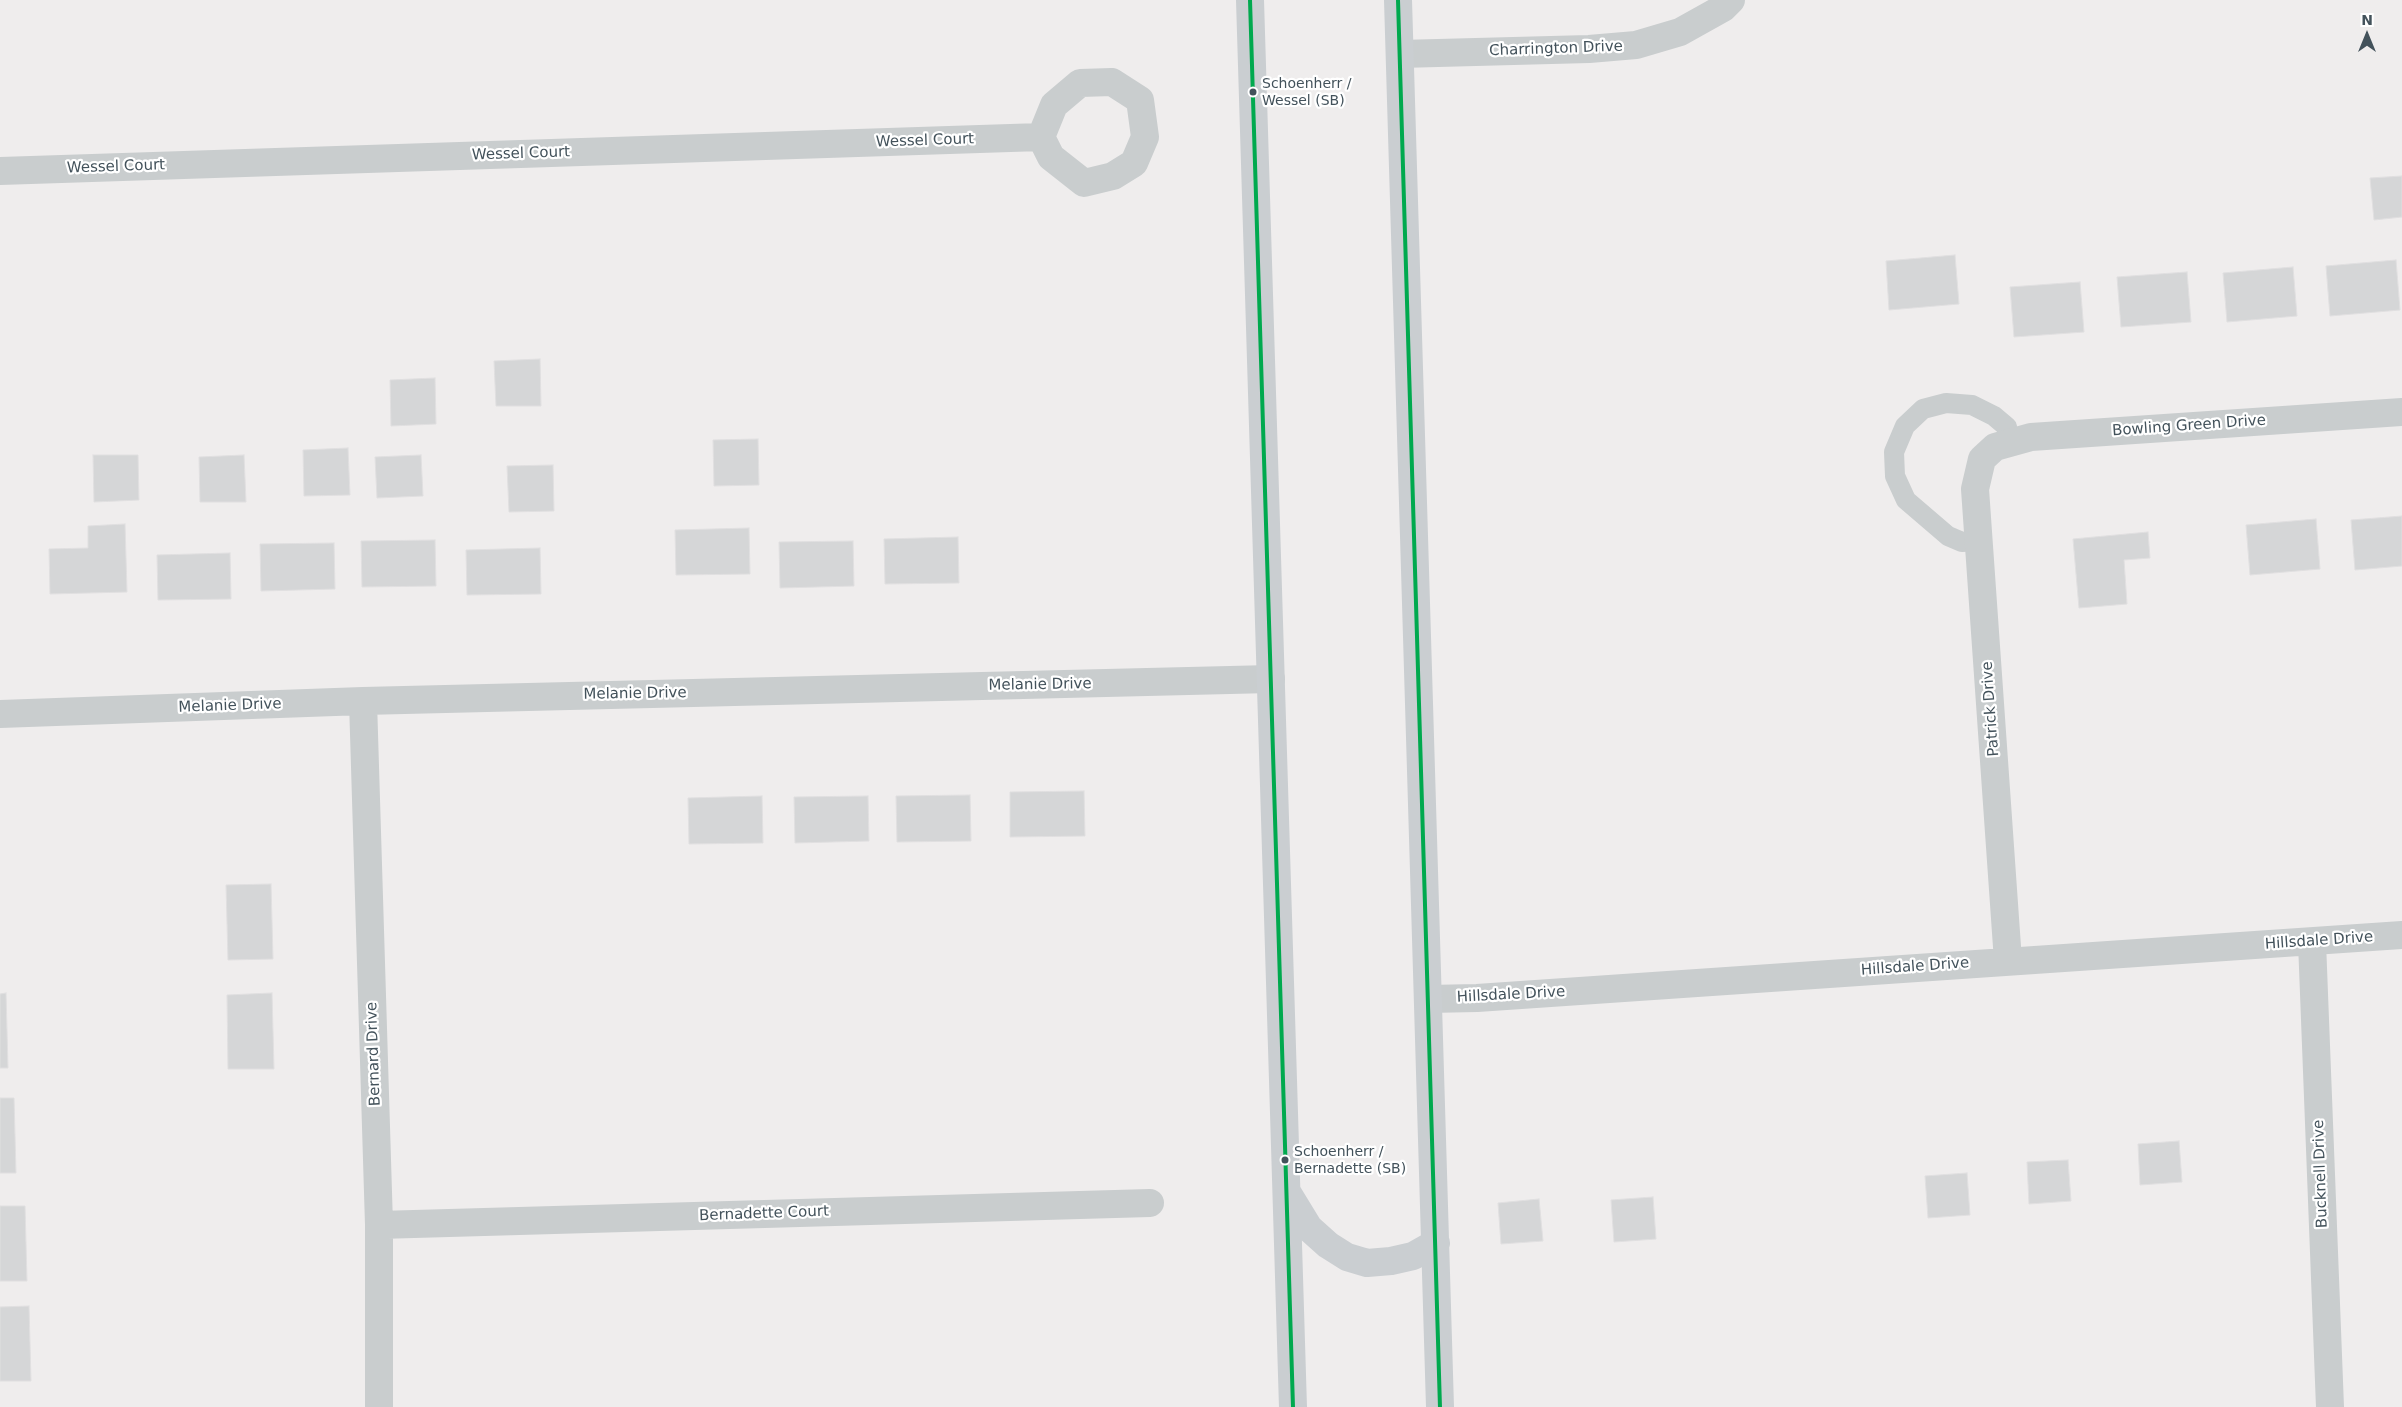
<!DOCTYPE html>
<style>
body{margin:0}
#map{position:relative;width:2402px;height:1407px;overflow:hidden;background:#efeded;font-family:"DejaVu Sans",sans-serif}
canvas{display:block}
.north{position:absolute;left:2342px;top:10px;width:50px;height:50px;-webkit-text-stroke:4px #fff;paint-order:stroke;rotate:0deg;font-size:14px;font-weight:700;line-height:20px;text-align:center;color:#43525b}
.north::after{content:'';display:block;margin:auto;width:18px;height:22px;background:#43525b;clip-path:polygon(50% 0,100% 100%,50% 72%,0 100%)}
</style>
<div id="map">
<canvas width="2402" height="1407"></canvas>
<div class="north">N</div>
</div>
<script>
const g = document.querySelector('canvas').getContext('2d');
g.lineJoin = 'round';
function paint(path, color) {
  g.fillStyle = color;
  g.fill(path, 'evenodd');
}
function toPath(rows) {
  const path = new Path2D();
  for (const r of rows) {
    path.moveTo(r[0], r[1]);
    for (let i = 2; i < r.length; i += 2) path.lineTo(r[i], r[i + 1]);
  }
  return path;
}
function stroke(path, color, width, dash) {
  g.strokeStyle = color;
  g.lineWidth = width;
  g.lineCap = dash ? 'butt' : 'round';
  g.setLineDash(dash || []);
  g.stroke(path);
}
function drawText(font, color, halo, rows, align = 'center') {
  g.font = font + ' "DejaVu Sans",sans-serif';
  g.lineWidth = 4.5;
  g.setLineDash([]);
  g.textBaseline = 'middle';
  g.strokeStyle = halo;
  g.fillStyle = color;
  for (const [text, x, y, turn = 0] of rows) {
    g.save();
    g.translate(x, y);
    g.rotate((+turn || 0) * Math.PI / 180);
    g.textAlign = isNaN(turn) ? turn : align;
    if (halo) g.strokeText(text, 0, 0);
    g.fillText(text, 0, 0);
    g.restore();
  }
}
const building = toPath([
 [2402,176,2402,217,2374,220,2370,178,2402,176],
 [1955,255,1959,304,1889,310,1886,261,1955,255],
 [2396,260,2400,310,2330,316,2326,266,2396,260],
 [2293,267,2297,316,2227,322,2223,273,2293,267],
 [2187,272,2191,322,2121,327,2117,277,2187,272],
 [2080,282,2084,332,2014,337,2010,287,2080,282],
 [540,359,541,406,496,406,494,361,540,359],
 [435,378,436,424,391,426,390,380,435,378],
 [758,439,759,485,714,486,713,440,758,439],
 [348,448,350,495,304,496,303,450,348,448],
 [93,455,138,455,139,500,94,502,93,455],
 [244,455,246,502,200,502,199,457,244,455],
 [421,455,423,496,377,498,375,457,421,455],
 [553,465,554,511,509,512,507,466,553,465],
 [2402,516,2402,566,2355,570,2351,520,2402,516],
 [2316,519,2320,569,2250,575,2246,525,2316,519],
 [125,524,127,592,50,594,49,549,88,548,88,526,125,524],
 [749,528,750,574,676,575,675,530,749,528],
 [2148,532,2150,558,2124,560,2127,604,2079,608,2073,539,2148,532],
 [958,537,959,583,885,584,884,539,958,537],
 [435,540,436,586,362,587,361,541,435,540],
 [853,541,854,586,780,588,779,542,853,541],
 [334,543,335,589,261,591,260,544,334,543],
 [540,548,541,594,467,595,466,550,540,548],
 [230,553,231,599,158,600,157,555,230,553],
 [1084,791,1085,836,1010,837,1010,792,1084,791],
 [970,795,971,841,897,842,896,796,970,795],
 [762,796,763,843,689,844,688,798,762,796],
 [868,796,869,841,795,843,794,797,868,796],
 [271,884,273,959,228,960,226,885,271,884],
 [6,993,8,1068,0,1068,0,994,6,993],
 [272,993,274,1069,228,1069,227,995,272,993],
 [0,1098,14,1098,16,1173,0,1173,0,1098],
 [2179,1141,2182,1182,2140,1185,2138,1144,2179,1141],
 [2068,1160,2071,1201,2029,1204,2027,1162,2068,1160],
 [1967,1173,1970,1215,1928,1218,1925,1176,1967,1173],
 [1653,1197,1656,1239,1614,1242,1611,1200,1653,1197],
 [1539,1199,1543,1241,1501,1244,1498,1203,1539,1199],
 [0,1206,25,1206,27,1281,0,1281,0,1206],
 [29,1306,31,1381,0,1381,0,1307,29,1306]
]);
paint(building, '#d5d6d7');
stroke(building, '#e0dfe0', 1);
stroke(toPath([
 [1979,541,1962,542,1948,536,1906,500,1895,476,1894,452,1905,426,1923,409,1946,403,1972,405,1994,416,2007,427,2010,441]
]), '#c9cdce', 20);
stroke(toPath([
 [1400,54,1589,49,1636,45,1680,32,1723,8,1731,0],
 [1112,82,1140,100,1145,137,1134,163,1113,176,1084,183,1051,157,1041,137,1054,105,1080,83,1112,82],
 [0,171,1041,137],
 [363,701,379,1225,379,1407],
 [0,714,363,701,1271,679],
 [2312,942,2330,1407],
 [2008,961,1975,489,1982,459,1995,447,2031,437,2402,412],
 [1428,999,1477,998,2402,935],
 [379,1225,1150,1203]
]), '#c9cdce', 28);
stroke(toPath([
 [1250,0,1293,1407],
 [1398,0,1440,1407],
 [1287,1192,1309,1228,1328,1245,1347,1257,1367,1263,1391,1261,1413,1256,1436,1243]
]), '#caced1', 28);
stroke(toPath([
 [1250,0,1293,1407],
 [1398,0,1440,1407]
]), '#00a94e', 4);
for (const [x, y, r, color] of [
 [1253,92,4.5,"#43525b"],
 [1285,1160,4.5,"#43525b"]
]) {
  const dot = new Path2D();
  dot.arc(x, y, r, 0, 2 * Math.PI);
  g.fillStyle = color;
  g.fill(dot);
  stroke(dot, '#fff', 2);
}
drawText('14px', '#43525b', '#fff', [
 ["Schoenherr /",1262,84],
 ["Wessel (SB)",1262,101],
 ["Schoenherr /",1294,1152],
 ["Bernadette (SB)",1294,1169]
], 'left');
drawText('15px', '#43525b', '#fff', [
 ["Charrington Drive",1556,49,-2],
 ["Wessel Court",925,141,-2],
 ["Wessel Court",521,154,-2],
 ["Wessel Court",116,167,-2],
 ["Bowling Green Drive",2189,426,-4],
 ["Melanie Drive",1040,685,-1],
 ["Melanie Drive",635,694,-1],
 ["Melanie Drive",230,706,-2],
 ["Patrick Drive",1991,709,-94],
 ["Hillsdale Drive",2319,941,-4],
 ["Hillsdale Drive",1915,967,-4],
 ["Hillsdale Drive",1511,995,-3],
 ["Bernard Drive",374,1054,-92],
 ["Bucknell Drive",2321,1174,-92],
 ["Bernadette Court",764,1214,-2]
]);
</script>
